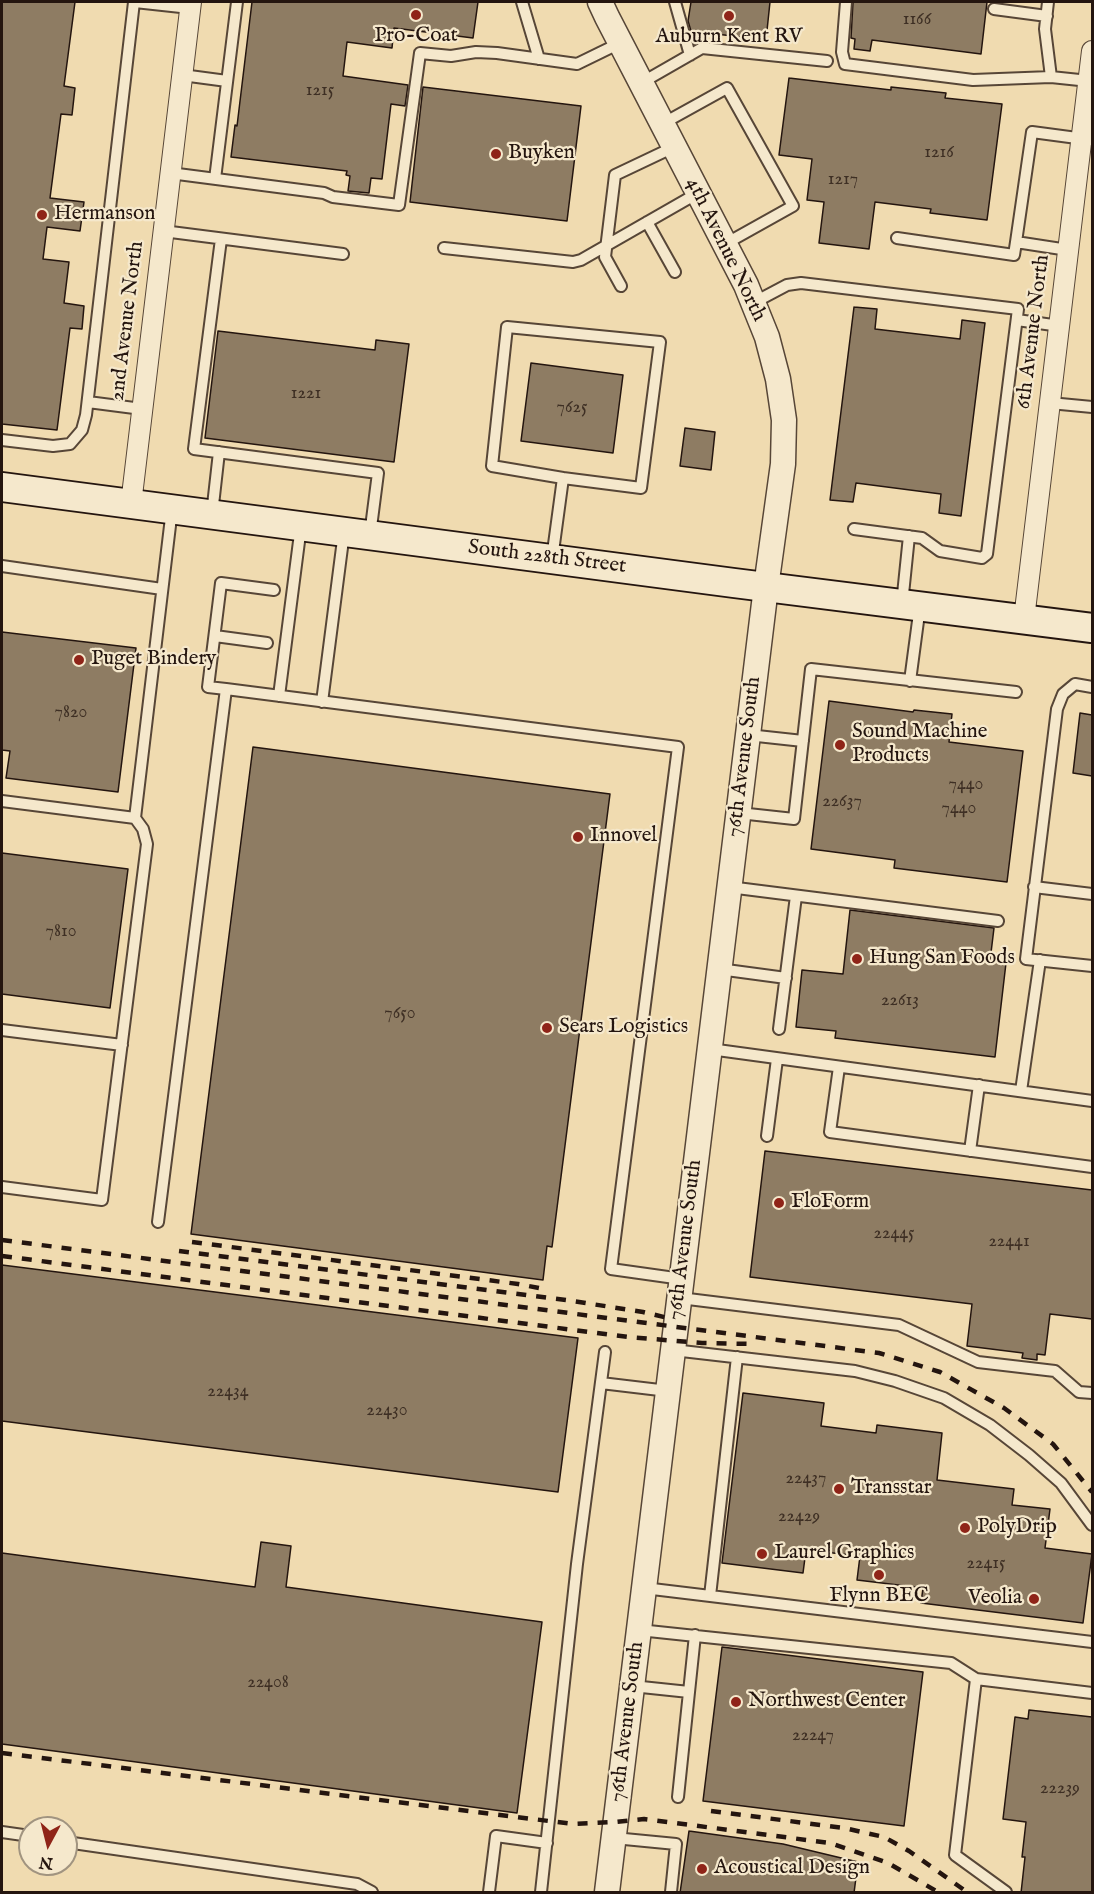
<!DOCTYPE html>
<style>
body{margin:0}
#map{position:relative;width:1094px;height:1894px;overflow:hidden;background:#f0dbb0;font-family:"IM FELL English",serif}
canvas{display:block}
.frame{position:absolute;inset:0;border:3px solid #24150f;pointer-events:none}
.north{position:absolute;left:18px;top:1816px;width:60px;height:60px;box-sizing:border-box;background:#f5e8cc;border:2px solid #a19480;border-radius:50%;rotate:187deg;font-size:16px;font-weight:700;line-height:24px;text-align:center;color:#24150f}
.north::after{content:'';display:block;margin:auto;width:21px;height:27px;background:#8f2418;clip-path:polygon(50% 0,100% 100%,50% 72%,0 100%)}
</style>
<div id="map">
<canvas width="1094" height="1894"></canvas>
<div class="frame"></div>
<div class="north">N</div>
</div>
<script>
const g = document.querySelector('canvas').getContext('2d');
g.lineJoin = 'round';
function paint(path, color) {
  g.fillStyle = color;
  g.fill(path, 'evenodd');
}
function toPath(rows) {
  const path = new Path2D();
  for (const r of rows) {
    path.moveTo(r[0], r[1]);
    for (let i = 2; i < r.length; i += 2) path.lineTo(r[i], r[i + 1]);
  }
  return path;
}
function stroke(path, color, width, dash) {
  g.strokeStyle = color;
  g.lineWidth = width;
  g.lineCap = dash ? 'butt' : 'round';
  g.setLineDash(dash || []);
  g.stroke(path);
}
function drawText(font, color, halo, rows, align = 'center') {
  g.font = font + ' "IM FELL English",serif';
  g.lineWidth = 4.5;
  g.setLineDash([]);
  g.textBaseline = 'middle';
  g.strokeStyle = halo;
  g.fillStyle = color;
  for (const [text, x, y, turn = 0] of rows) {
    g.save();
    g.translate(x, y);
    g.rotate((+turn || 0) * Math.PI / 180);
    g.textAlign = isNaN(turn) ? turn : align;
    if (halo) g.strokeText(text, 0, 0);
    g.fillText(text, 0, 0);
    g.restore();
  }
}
const building = toPath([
 [2,2,75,2,64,86,75,88,72,115,61,114,50,198,84,202,80,231,47,227,43,259,69,262,64,303,84,306,82,329,70,328,57,430,2,424,2,2],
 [252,2,478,2,473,38,394,28,392,48,347,42,343,76,408,85,405,106,391,104,382,179,371,178,369,193,348,191,350,176,346,175,347,171,231,157,235,125,237,126,252,2],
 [691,2,770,2,766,40,691,31,688,21,691,2],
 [853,2,987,2,981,54,872,40,870,51,854,49,855,39,851,38,853,2],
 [789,78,891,90,891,87,946,93,945,98,1002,104,987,220,930,213,931,209,875,202,869,249,819,243,824,202,807,200,812,159,779,155,789,78],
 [423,87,581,106,567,221,410,202,423,87],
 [854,307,877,309,875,329,960,339,962,320,985,323,961,516,939,513,941,494,856,483,853,502,830,500,854,307],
 [218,331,375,350,376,340,409,344,394,462,205,438,218,331],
 [531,363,623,375,613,453,521,441,531,363],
 [685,428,715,432,711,470,680,466,685,428],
 [2,632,136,648,118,792,6,778,10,751,2,750,2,632],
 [829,701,913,712,914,710,952,714,949,742,1023,751,1007,882,894,868,895,860,811,849,829,701],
 [1080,713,1092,715,1092,776,1073,773,1080,713],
 [253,747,610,794,552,1247,547,1246,543,1280,191,1234,253,747],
 [2,853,128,869,110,1008,2,994,2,853],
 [850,910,994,928,990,961,1006,963,995,1057,835,1038,836,1031,796,1027,802,970,843,974,850,910],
 [765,1151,1092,1190,1092,1319,1050,1314,1045,1355,1037,1354,1037,1360,1022,1358,1023,1353,967,1346,972,1304,750,1277,765,1151],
 [2,1265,578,1338,558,1492,2,1421,2,1265],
 [743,1393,824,1403,821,1426,876,1433,877,1425,942,1433,937,1480,1014,1489,1012,1505,1050,1509,1045,1548,1092,1554,1083,1623,921,1603,923,1588,857,1580,860,1556,806,1550,803,1573,722,1563,743,1393],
 [261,1542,291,1546,286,1587,542,1622,517,1813,2,1744,2,1553,255,1587,261,1542],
 [722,1647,923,1672,904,1826,703,1801,722,1647],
 [1029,1710,1092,1717,1092,1893,1021,1893,1025,1857,1022,1857,1026,1822,1003,1819,1015,1717,1028,1719,1029,1710],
 [689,1831,783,1844,858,1862,854,1893,680,1893,689,1831]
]);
paint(building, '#8e7c63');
stroke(building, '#24150f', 1.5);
const service = toPath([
 [135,2,190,8],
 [522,2,539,59],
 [675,2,690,55],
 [846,2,842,52,845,64,973,80,1051,77,1089,81],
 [1048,2,1045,29,1051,77],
 [994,9,1047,16],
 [182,75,227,81],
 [641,83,702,48,827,61],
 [662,124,727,88,793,206,725,244],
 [170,173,324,193,333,197,399,205,420,53,451,56,476,52,497,53,577,64,620,43],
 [215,179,237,2],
 [647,222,675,272],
 [163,231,343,254],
 [897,238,1014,255,1016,242],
 [221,239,194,449,378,473,370,535],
 [444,248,573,262,581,260,698,193],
 [1068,250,1016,242,1032,132,1092,140],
 [621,286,605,257,615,175,674,147],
 [753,303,787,285,801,283,1018,309,987,554,982,558,940,551,922,538,854,529],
 [1017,320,1060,326],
 [88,402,142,409],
 [1050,403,1092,407],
 [2,440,53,446,70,444,82,430,86,415,134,2],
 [212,514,219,452],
 [552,559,563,478,641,488,660,342,507,327,492,466,563,478],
 [2,566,162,589],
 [902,604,909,536],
 [215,636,267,643],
 [910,681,920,606],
 [1092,687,1075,684,1063,694,1057,709,1026,959,1092,966],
 [226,689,208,687,221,583,274,590],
 [279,696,301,526],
 [322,702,344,532],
 [748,735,803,741],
 [2,801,135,818,172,509],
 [739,813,794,819,811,669,1016,692],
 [729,887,998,921],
 [1034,887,1092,894],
 [719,969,786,978],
 [779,1029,796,896],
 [2,1030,122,1045],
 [710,1049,1092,1101],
 [839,1067,830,1132,1092,1167],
 [1021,1091,1040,960],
 [767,1136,777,1059],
 [970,1151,979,1085],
 [2,1187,102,1200,147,844,143,829,135,818],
 [158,1222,226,689,678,747,611,1269,682,1279],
 [680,1298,899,1325,978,1362,1055,1371,1079,1392,1092,1393],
 [673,1350,855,1371,895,1381,944,1398,990,1425,1029,1455,1061,1483,1092,1525],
 [601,1383,668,1391],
 [644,1588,1092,1642],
 [710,1596,737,1357],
 [639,1630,951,1663,976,1679],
 [632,1686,689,1692],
 [678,1797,695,1635],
 [2,1832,30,1836],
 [614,1838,676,1844,671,1892],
 [66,1842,357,1884,372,1892],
 [489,1892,496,1836,547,1843],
 [541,1892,577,1564,605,1352],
 [1006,1892,955,1855,976,1679,1092,1693]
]);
const minor = toPath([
 [131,504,191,2],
 [1024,619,1092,51]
]);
const tertiary = toPath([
 [600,2,607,17,746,285,767,337,778,379,784,420,783,464,766,587,607,1892]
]);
const secondary = toPath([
 [2,487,734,583,1092,628]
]);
stroke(service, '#574637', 14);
stroke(minor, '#574637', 22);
stroke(tertiary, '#574637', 27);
stroke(secondary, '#24150f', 32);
stroke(service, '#f5e8cc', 10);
stroke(minor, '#f5e8cc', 20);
stroke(tertiary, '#f5e8cc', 24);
stroke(secondary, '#f5e8cc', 28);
stroke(toPath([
 [2,1240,879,1353,940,1372,1004,1408,1053,1444,1092,1492],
 [192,1242,518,1284,544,1289],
 [179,1251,566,1300,643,1312,672,1319],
 [2,1256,628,1337,702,1343,756,1344],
 [2,1753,573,1824,615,1822,644,1819,830,1843,888,1863,938,1892],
 [711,1811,844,1828,884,1837,909,1851,967,1892]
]), '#24150f', 4.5, [10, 10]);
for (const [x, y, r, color] of [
 [416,15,6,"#8f2418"],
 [729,16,6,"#8f2418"],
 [496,154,6,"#8f2418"],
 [42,215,6,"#8f2418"],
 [79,660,6,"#8f2418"],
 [840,745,6,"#8f2418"],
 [578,837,6,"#8f2418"],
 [857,959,6,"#8f2418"],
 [547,1028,6,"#8f2418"],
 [779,1203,6,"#8f2418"],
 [839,1489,6,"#8f2418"],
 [965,1528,6,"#8f2418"],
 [762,1554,6,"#8f2418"],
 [879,1575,6,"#8f2418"],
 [1034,1599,6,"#8f2418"],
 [736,1702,6,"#8f2418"],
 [702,1869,6,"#8f2418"]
]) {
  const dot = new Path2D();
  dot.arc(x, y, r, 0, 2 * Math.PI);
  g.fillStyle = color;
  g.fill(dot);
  stroke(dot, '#f5e8cc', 2);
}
drawText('18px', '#3e2f24', null, [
 ["1166",917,20],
 ["1215",320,91],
 ["1216",939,153],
 ["1217",843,180],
 ["1221",306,394],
 ["7625",572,408],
 ["7820",71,713],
 ["7440",966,785],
 ["22637",842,802],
 ["7440",959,809],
 ["7810",61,932],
 ["22613",900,1001],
 ["7650",400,1014],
 ["22445",894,1234],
 ["22441",1009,1242],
 ["22434",228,1392],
 ["22430",387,1411],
 ["22437",806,1479],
 ["22429",799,1517],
 ["22415",986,1564],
 ["22408",268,1683],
 ["22247",813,1736],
 ["22239",1060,1789]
]);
drawText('21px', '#24150f', '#f5e8cc', [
 ["Pro-Coat",416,37,"center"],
 ["Auburn Kent RV",729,38,"center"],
 ["Buyken",508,154],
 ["Hermanson",54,215],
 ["Puget Bindery",91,660],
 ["Sound Machine",852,733],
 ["Products",852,757],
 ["Innovel",590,837],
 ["Hung San Foods",869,959],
 ["Sears Logistics",559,1028],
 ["FloForm",791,1203],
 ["Transstar",851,1489],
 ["PolyDrip",977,1528],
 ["Laurel Graphics",774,1554],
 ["Flynn BEC",879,1597,"center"],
 ["Veolia",1022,1599,"right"],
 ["Northwest Center",748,1702],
 ["Acoustical Design",714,1869]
], 'left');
drawText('21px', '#24150f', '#f5e8cc', [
 ["4th Avenue North",725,250,64],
 ["2nd Avenue North",128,321,-83],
 ["6th Avenue North",1034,332,-83],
 ["South 228th Street",547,558,7],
 ["76th Avenue South",745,757,-83],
 ["76th Avenue South",686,1240,-83],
 ["76th Avenue South",628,1722,-83]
]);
</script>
